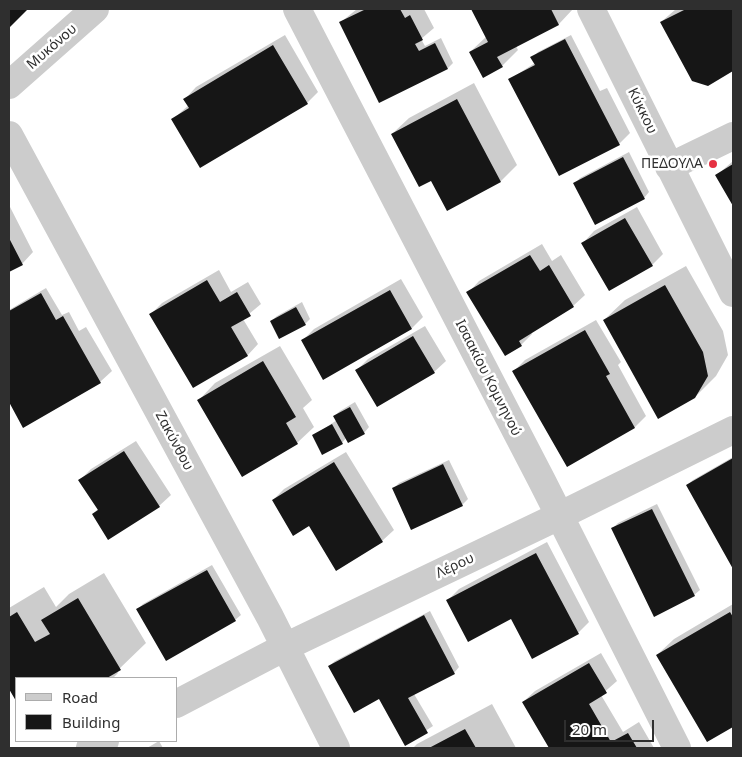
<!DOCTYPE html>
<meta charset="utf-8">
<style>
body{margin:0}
#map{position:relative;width:742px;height:757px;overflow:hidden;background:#fff;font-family:"Noto Sans",sans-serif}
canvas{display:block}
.frame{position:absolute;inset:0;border:10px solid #2f2f2f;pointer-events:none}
.legend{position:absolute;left:15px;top:677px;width:162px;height:65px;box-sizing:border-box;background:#fff;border:1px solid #acacac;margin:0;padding:6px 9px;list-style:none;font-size:15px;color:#2f2f2f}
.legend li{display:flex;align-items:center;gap:10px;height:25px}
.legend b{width:25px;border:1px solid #acacac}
.scale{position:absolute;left:564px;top:720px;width:90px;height:22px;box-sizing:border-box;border:2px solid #2f2f2f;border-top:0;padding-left:6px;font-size:15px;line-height:18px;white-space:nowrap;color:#2f2f2f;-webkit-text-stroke:4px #fff;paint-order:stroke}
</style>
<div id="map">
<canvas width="742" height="757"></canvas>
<div class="frame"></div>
<ul class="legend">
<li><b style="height:6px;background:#ccc"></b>Road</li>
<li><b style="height:14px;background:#161616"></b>Building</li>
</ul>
<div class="scale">20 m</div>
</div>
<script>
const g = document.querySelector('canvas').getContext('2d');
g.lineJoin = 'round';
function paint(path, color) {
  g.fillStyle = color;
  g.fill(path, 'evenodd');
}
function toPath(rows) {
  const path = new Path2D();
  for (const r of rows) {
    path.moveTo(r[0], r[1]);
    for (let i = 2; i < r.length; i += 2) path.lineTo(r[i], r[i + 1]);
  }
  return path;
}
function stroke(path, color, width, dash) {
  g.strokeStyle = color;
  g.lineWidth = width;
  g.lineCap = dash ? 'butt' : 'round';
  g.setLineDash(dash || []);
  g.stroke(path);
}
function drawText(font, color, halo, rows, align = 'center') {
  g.font = font + ' "Noto Sans",sans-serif';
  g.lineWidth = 5;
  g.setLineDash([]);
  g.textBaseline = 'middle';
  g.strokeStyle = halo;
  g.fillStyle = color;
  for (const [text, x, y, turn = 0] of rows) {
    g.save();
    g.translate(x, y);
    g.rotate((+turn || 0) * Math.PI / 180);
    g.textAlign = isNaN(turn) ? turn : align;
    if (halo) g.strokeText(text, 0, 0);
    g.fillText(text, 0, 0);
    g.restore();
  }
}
paint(toPath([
 [357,9,424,9,434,28,421,39,425,46,441,38,453,63,448,68,341,22],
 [472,9,573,9,559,24,516,46,518,50,502,66,470,52,487,36],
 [676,9,733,9,733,70,708,85,692,80,661,22],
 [285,35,318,92,307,103,173,119,189,105,185,99,196,87],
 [571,35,600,91,607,88,630,133,619,144,510,79,535,63,532,58,538,52],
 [474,83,517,165,501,181,448,209,432,180,392,134,409,118],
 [629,152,649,192,644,198,575,183,580,178],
 [733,161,733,203,717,175],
 [9,205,33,252,22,264,9,271],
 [637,207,663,254,652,265,583,243,594,231],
 [542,244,552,261,561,255,585,295,573,306,531,332,532,334,521,345,468,293,479,281],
 [686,266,723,331,728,355,716,376,695,397,604,320,625,300],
 [219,270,231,292,248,282,261,304,243,319,258,344,247,356,151,314,162,303],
 [401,279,423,317,412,328,324,378,302,341,314,329],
 [46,288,62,315,69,312,79,331,86,327,112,371,100,382,24,426,9,400,9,310],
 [302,302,310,319,305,324,271,321,277,316],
 [596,320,621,362,618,365,646,416,635,427,567,465,514,371,525,360],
 [425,326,446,361,434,372,357,370,368,359],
 [280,346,312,400,303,408,314,427,297,443,199,400,215,383],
 [355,402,369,427,364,433,346,438,342,443,313,436,337,420,334,416,340,411],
 [136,441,171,495,159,506,93,514,98,509,80,480,91,469],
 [346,452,394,530,382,541,309,524,273,500,284,489],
 [733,457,733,566,687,485,693,480],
 [449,460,468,499,462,505,393,489,399,483],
 [657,504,700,590,694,595,612,529,618,523],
 [547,542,589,622,578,633,448,600,459,589],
 [212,565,241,615,235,620,138,609,143,604],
 [104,573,146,643,117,671,118,673,113,678,16,678,16,699,9,687,9,608,44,587,56,607,69,594],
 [733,604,733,726,708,740,657,655,674,639],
 [430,611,459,667,454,673,414,694,433,726,405,744,379,697,329,666,335,661],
 [601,653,617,681,601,695,623,732,639,722,654,748,550,748,523,702,535,691],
 [492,704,516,748,413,748,417,744],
 [159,741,163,748,147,748]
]), '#0003');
paint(toPath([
 [9,9,28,9,9,28],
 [366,9,400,9,405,18,410,15,423,40,415,44,419,51,435,43,448,69,379,103,339,22],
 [471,9,551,9,559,25,497,57,503,67,483,78,469,52,488,42],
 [686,9,733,10,733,71,708,86,692,81,660,22],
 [565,39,620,145,559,176,508,79,535,65,530,57],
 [273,45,308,104,200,168,171,119,189,108,183,99],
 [457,99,501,182,447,211,431,181,419,187,391,134],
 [623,157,645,199,595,225,573,183],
 [733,164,733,206,715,175],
 [625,218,653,266,609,291,581,243],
 [9,238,23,265,9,272],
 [530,255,540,271,549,265,574,307,519,341,522,346,505,356,466,292],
 [207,280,220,302,237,292,251,316,231,327,248,356,193,388,149,314],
 [665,285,703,352,708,376,695,398,658,419,603,320],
 [390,290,412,329,323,380,301,340],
 [41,293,56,320,63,316,101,383,23,428,9,402,9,311],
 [296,307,306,325,279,339,270,321],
 [585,330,610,374,606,376,635,428,567,467,512,371],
 [413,336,435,373,377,407,355,370],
 [263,361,296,417,286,423,298,444,242,477,197,400],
 [350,407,365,434,348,443,333,416],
 [332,424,343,444,322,455,312,435],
 [124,451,160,507,108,540,92,514,98,510,78,480],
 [733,458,733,569,686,485],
 [334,462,383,542,336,571,309,526,293,536,272,500],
 [443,464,463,506,411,530,392,488],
 [652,509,695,596,654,617,611,528],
 [536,553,579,634,532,659,511,619,468,642,446,600],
 [207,570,236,621,166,661,136,609],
 [78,598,121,670,107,678,16,678,16,701,9,689,9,617,17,612,35,642,50,634,41,620],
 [730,612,733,617,733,727,707,742,656,655],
 [424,615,455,674,408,698,428,733,405,746,379,699,354,713,328,666],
 [589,663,607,693,589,704,611,742,628,733,637,748,549,748,522,702],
 [465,729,476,748,429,748]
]), '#161616');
stroke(toPath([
 [297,9,542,481,677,748],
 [591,9,733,293],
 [9,85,95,9],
 [9,135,270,617,336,748],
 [669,167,733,136],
 [176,704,285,647,559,516,733,430],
 [90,748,105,741]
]), '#ccc', 28);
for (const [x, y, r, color] of [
 [713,164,5,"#e63142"]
]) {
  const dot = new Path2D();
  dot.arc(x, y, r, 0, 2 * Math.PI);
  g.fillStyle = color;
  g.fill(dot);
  stroke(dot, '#fff', 2);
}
drawText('14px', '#2f2f2f', '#fff', [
 ["Μυκόνου",52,47,-41],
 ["Κύκκου",642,111,64],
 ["Ισαακίου Κομνηνού",488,378,63],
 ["Ζακύνθου",174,441,62],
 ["Λέρου",455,566,-25]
]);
drawText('14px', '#2f2f2f', '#fff', [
 ["ΠΕΔΟΥΛΑ",703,164]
], 'right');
</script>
